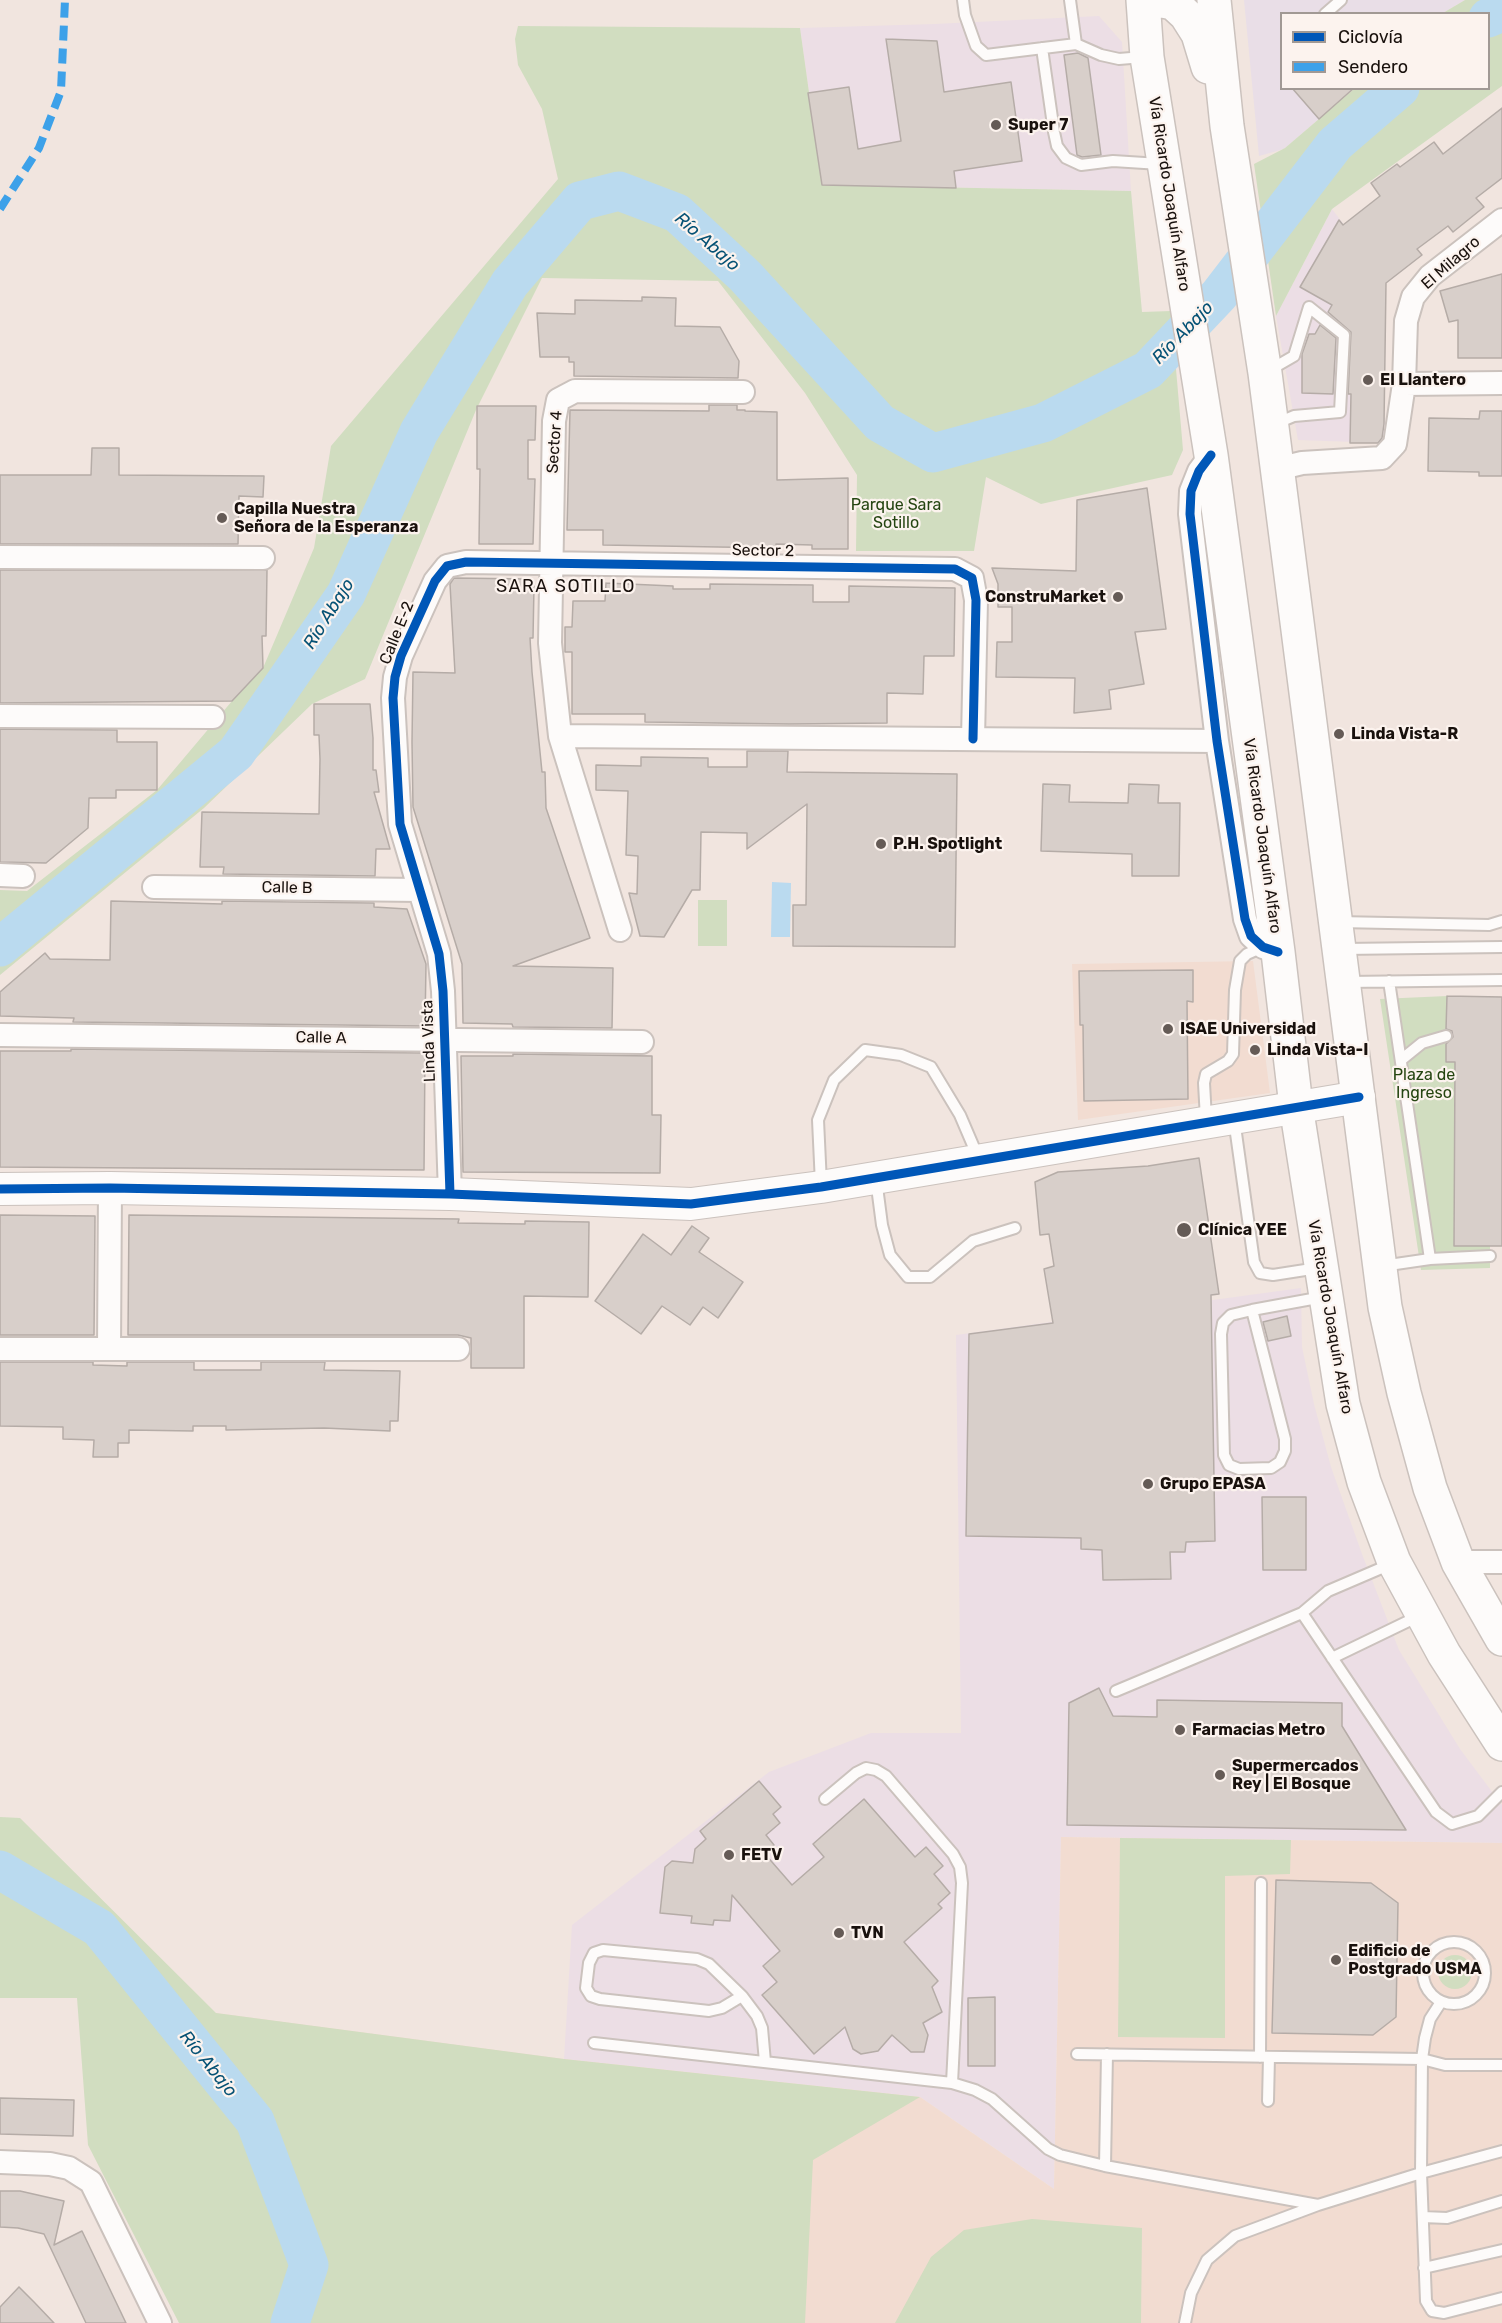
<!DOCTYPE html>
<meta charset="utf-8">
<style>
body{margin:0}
#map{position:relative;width:1502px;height:2323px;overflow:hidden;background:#f1e5df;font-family:Rubik,sans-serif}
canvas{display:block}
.legend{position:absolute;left:1280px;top:12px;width:210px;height:78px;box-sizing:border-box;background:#fcf3ee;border:2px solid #a19994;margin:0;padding:8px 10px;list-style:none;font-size:18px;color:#19110d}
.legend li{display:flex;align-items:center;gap:12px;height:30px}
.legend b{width:30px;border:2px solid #a19994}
</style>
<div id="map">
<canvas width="1502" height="2323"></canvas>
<ul class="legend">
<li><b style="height:8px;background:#0057b8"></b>Ciclovía</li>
<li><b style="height:8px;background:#3da1e9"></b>Sendero</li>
</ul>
</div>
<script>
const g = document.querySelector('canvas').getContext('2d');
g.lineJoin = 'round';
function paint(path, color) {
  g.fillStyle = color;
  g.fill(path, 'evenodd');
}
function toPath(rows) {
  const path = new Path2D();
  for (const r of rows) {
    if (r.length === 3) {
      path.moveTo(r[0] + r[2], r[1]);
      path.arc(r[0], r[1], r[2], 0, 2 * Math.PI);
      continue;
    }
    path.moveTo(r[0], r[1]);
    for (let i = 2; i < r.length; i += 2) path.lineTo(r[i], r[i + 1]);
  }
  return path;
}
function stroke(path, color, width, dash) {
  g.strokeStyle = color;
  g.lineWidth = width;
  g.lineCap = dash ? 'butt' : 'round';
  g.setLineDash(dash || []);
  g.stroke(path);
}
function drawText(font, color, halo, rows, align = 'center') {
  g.font = font + ' Rubik,sans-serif';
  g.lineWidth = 4.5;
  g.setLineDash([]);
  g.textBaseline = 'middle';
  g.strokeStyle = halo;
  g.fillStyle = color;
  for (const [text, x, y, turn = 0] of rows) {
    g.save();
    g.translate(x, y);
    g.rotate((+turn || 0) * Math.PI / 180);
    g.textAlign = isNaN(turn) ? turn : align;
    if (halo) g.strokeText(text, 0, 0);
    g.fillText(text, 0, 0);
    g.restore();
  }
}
paint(toPath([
 [1099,16,1122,42,1131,191,822,185,800,28,935,24],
 [1332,209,1386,280,1384,443,1298,440,1276,316],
 [1301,1288,1302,1347,1314,1404,1331,1467,1362,1554,1399,1650,1460,1749,1502,1805,1502,1843,1061,1837,1054,2189,920,2097,564,2059,572,1925,769,1772,871,1733,961,1733,956,1335]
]), '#ecdee5');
paint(toPath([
 [1244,0,1465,0,1443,13,1282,14,1282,88,1354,89,1284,149,1259,156]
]), '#e9dee7');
paint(toPath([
 [1253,961,1270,1093,1078,1120,1072,964],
 [1061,1837,1502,1843,1502,2323,313,2323,216,2013,564,2059,920,2097,1054,2189]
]), '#f2dcd1');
paint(toPath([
 [1465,0,1502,0,1502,86,1332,209,1276,316,1254,164,1285,148,1354,89,1488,88,1488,14,1443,13],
 [518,26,800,28,822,185,1131,191,1142,312,1171,311,1183,450,1172,475,1041,504,986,477,974,551,856,551,857,475,805,393,718,281,542,278,476,410,365,679,312,704,204,808,0,975,0,890,27,891,157,790,232,701,263,668,314,548,331,446,558,179,542,109,518,65,515,39],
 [698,900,727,900,727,946,698,946],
 [1447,996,1446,1062,1455,1062,1454,1246,1490,1246,1490,1268,1421,1270,1380,999],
 [0,1817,20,1818,216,2013,564,2059,920,2097,813,2160,805,2323,179,2323,88,2145,77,1998,0,1998],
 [1120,1838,1291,1840,1290,1874,1225,1876,1225,2038,1118,2037],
 [1455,1972,17],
 [1032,2219,1142,2228,1141,2323,895,2323,931,2257,964,2230]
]), '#d1ddc0');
paint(toPath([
 [772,882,791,883,790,937,771,937]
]), '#badaef');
stroke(toPath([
 [1488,18,1502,12],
 [0,947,236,753,346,594,419,432,510,283,580,201,619,191,677,213,745,276,880,423,933,453,1043,423,1148,370,1219,295,1335,144,1400,88],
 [0,1870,99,1928,255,2121,309,2265,290,2323]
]), '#badaef', 39);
const building = toPath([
 [886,39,937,41,944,92,1011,82,1022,161,954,171,956,188,822,185,808,93,849,87,858,149,901,141,886,39],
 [1078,53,1088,58,1101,155,1082,157,1077,155,1064,55,1078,53],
 [1292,88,1354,88,1319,119,1292,88],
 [1502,108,1502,178,1476,198,1484,207,1453,232,1448,226,1417,249,1422,255,1386,283,1384,424,1382,438,1378,443,1350,443,1351,394,1348,394,1351,332,1328,312,1332,305,1300,287,1339,220,1343,225,1380,196,1371,183,1397,164,1400,167,1434,142,1443,154,1502,108],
 [1502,274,1502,358,1458,358,1458,320,1449,322,1440,291,1502,274],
 [642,297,676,298,675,326,720,327,739,361,738,378,574,376,574,362,569,362,569,357,540,357,537,313,575,314,575,300,642,301,642,297],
 [1320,325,1336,338,1333,394,1302,393,1302,354,1309,334,1315,334,1320,325],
 [709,405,737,405,737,410,745,410,745,411,777,412,777,480,848,478,848,549,812,549,812,545,776,544,776,548,603,545,603,530,567,530,570,410,709,411,709,405],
 [477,406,536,406,535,440,528,440,528,479,535,479,533,544,479,544,480,469,477,469,477,406],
 [1480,411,1502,411,1502,476,1479,476,1479,472,1428,471,1429,418,1479,419,1480,411],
 [92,448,119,448,119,475,264,476,263,497,239,496,238,544,0,544,0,475,91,475,92,448],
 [1147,488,1166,629,1135,632,1144,684,1109,690,1111,709,1074,713,1075,678,996,677,997,642,1012,642,1012,607,998,607,998,584,992,568,1076,571,1077,500,1147,488],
 [0,570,267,570,266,636,262,636,263,668,232,701,0,703,0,570],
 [454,578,529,579,534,586,533,638,530,638,532,672,542,772,545,772,546,808,590,938,513,966,613,968,612,1028,513,1027,512,1024,463,1023,462,964,413,807,412,742,413,672,455,673,450,584,454,578],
 [606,583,673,586,673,589,710,589,710,584,813,585,813,602,849,602,849,586,955,588,954,656,924,656,923,694,887,693,887,723,789,724,645,722,645,714,572,714,572,652,565,652,565,627,572,627,573,601,605,601,606,583],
 [314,704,370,704,373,738,373,770,376,770,379,792,374,792,390,849,376,849,375,876,223,874,224,867,200,867,202,812,319,814,320,759,319,735,314,735,314,704],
 [0,729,117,730,117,742,157,742,157,790,116,790,116,798,89,798,88,828,46,863,0,862,0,729],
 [747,751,788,751,787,772,957,774,955,947,793,946,793,905,806,905,807,804,747,849,747,833,701,832,700,890,692,890,664,937,640,936,629,893,637,894,638,856,626,855,628,791,596,790,596,765,641,766,641,757,708,758,708,767,747,767,747,751],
 [1043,784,1070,785,1069,802,1128,803,1129,784,1159,785,1158,803,1180,803,1179,876,1132,876,1132,854,1041,851,1043,784],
 [111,901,222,904,222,901,374,903,374,907,407,909,426,964,425,1026,73,1022,74,1018,0,1016,0,992,45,953,50,959,110,960,111,901],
 [1193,970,1193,1002,1187,1001,1188,1099,1084,1101,1083,1025,1080,1025,1079,971,1193,970],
 [1447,996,1502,997,1502,1246,1454,1246,1455,1062,1446,1062,1446,1044,1453,1037,1452,1031,1446,1029,1447,996],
 [71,1049,425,1053,424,1170,0,1167,0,1051,71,1051,71,1049],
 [513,1054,652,1056,652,1115,661,1115,660,1173,463,1172,461,1056,513,1056,513,1054],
 [1199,1158,1219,1294,1211,1295,1215,1541,1186,1542,1185,1552,1170,1552,1171,1579,1103,1580,1102,1550,1081,1549,1081,1538,966,1536,969,1334,1053,1323,1044,1269,1054,1266,1049,1234,1040,1235,1035,1182,1058,1172,1148,1166,1199,1158],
 [0,1215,95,1216,94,1335,0,1335,0,1215],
 [129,1215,459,1219,458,1223,525,1224,525,1221,589,1222,588,1297,524,1296,524,1368,471,1368,471,1338,458,1335,128,1335,129,1215],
 [692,1226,709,1238,699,1252,743,1282,718,1318,703,1307,690,1325,662,1306,641,1334,595,1301,643,1234,671,1255,692,1226],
 [1287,1316,1291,1336,1268,1341,1263,1322,1287,1316],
 [0,1362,93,1362,93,1365,127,1366,127,1362,194,1362,194,1370,261,1370,261,1362,325,1362,324,1370,400,1371,398,1421,390,1421,390,1431,324,1428,226,1430,226,1426,193,1426,193,1431,129,1430,129,1443,118,1443,118,1457,93,1457,94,1440,63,1439,63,1427,0,1426,0,1362],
 [1262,1497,1306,1497,1306,1570,1263,1570,1262,1497],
 [1099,1688,1113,1716,1157,1717,1157,1700,1342,1703,1342,1726,1406,1830,1067,1825,1069,1703,1099,1688],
 [759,1781,781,1807,773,1814,780,1823,766,1835,774,1845,765,1854,792,1885,824,1857,813,1844,864,1799,915,1857,926,1847,943,1866,934,1874,950,1893,938,1904,942,1908,904,1942,938,1981,932,1987,942,2012,923,2023,928,2035,924,2052,911,2052,892,2035,878,2051,861,2054,853,2049,845,2027,814,2054,762,1995,777,1982,763,1966,780,1951,732,1895,730,1921,714,1920,713,1925,691,1923,692,1916,660,1913,665,1867,672,1861,693,1863,695,1849,706,1839,700,1831,759,1781],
 [1276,1880,1371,1883,1398,1903,1396,2017,1373,2035,1272,2033,1276,1880],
 [995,1997,995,2066,968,2066,968,1998,995,1997],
 [0,2098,74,2100,73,2136,0,2134,0,2098],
 [0,2191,20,2191,64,2201,54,2245,82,2231,126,2323,86,2323,44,2234,18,2228,0,2227,0,2191],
 [19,2287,34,2302,54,2323,0,2323,0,2307,19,2287]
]);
paint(building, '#d8cfca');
stroke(building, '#b5aca7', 1.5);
const lane = toPath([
 [963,0,965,15,976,46,986,55,1076,44,1101,55,1119,59,1143,57],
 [1070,0,1076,44],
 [1325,14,1341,0],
 [1042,48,1054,132,1057,146,1066,158,1081,165,1113,161,1160,164],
 [1268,371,1294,356,1309,307,1344,335,1340,412,1294,416,1275,424],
 [1338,922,1489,925,1502,921],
 [1343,949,1502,947],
 [1389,981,1430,1259],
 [1348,982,1502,980],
 [1401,1060,1422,1043,1446,1036],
 [1206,1119,1204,1083,1206,1074,1228,1061,1233,1054,1235,990,1240,961,1247,954,1263,947],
 [1234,1119,1254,1262,1260,1273,1273,1275,1318,1268],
 [876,1179,882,1225,890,1255,908,1277,930,1277,973,1241,1015,1228],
 [821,1184,818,1120,834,1080,865,1050,901,1055,931,1067,960,1115,978,1157],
 [1382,1266,1430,1259,1490,1256],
 [1252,1310,1285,1439,1285,1451,1280,1462,1271,1468,1239,1469,1229,1465,1224,1455,1221,1334,1223,1323,1231,1315,1252,1310,1323,1297],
 [1302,1613,1436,1812,1452,1824,1478,1816,1502,1792],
 [1332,1658,1421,1615],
 [1116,1691,1302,1613,1328,1591,1391,1564],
 [825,1799,856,1773,866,1768,876,1770,886,1776,953,1854,960,1867,962,1883,952,2083],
 [1454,1973,31],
 [742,1996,722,2008,709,2011,600,1999,591,1996,586,1988,589,1963,594,1953,603,1950,697,1959,709,1964,742,1996,757,2016,762,2028,765,2062],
 [1441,2002,1430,2019,1425,2038,1422,2059,1421,2173,1426,2301,1432,2311,1444,2313,1502,2298],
 [594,2043,952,2083,975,2090,992,2099,1048,2149,1060,2155,1105,2166,1318,2205],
 [1077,2054,1422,2059,1445,2065,1502,2065],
 [1260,2057,1261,1883],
 [1268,2101,1269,2057],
 [1105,2166,1107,2054],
 [1423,2217,1447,2218,1502,2201],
 [1424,2268,1502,2250],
 [1185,2323,1191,2293,1207,2260,1235,2236,1318,2205,1421,2173,1502,2151]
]);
const street = toPath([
 [1404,384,1502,383],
 [1211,455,1199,471,1191,491,1190,514,1217,741,1245,919,1251,936,1263,947,1278,952],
 [1277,469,1302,463,1382,458,1395,444,1404,384,1406,321,1413,297,1430,276,1502,220],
 [0,557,263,558],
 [0,716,213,717],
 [560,736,1217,741],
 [0,875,23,876],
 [154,887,420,890],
 [620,930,560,736,550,643,554,421,558,400,575,391,743,392],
 [0,1035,642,1042],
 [450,1194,443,991,439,954,400,824,393,698,395,677,401,656,435,581,447,566,466,562,955,569,972,578,976,600,973,739],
 [0,1349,458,1349],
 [109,1349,110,1188],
 [1458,1562,1502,1562],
 [0,2162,50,2164,69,2168,91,2182,160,2323]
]);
const secondary = toPath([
 [0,1189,110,1188,450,1194,691,1204,821,1187,1359,1097]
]);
const primary = toPath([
 [1143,0,1147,57,1211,455,1278,952,1296,1106,1343,1404,1364,1482,1394,1562,1444,1654,1502,1744],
 [1157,0,1173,3,1186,15,1198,34,1208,67],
 [1214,0,1227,126,1265,373,1385,1307,1404,1393,1430,1488,1458,1562,1502,1639]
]);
stroke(lane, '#cbc2bd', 14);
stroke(street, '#cbc2bd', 26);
stroke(secondary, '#cbc2bd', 34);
stroke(primary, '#cbc2bd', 36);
stroke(lane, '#fdfbfa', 10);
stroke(street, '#fdfbfa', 22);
stroke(secondary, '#fdfbfa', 32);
stroke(primary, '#fdfbfa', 33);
stroke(toPath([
 [0,209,39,148,61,91,65,0]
]), '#3da1e9', 8, [15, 8]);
stroke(toPath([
 [1211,455,1199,471,1191,491,1190,514,1217,741,1245,919,1251,936,1263,947,1278,952],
 [0,1189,110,1188,450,1194,691,1204,821,1187,1359,1097],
 [450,1194,443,991,439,954,400,824,393,698,395,677,401,656,435,581,447,566,466,562,955,569,972,578,976,600,973,739]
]), '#0057b8', 9);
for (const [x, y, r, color] of [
 [996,125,6,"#655b56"],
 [1368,380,6,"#655b56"],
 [222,518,6,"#655b56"],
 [1118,597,6,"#655b56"],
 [1339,734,6,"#655b56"],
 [881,844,6,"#655b56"],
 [1168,1029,6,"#655b56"],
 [1255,1050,6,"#655b56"],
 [1184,1230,8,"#655b56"],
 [1148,1484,6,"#655b56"],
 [1180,1730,6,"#655b56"],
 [1220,1775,6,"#655b56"],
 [729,1855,6,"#655b56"],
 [839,1933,6,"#655b56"],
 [1336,1960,6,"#655b56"]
]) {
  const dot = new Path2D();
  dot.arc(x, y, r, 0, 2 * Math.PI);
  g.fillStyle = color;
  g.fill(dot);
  stroke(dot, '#fcf3ee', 2);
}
drawText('bold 16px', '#19110d', '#fcf3ee', [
 ["Super 7",1008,125],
 ["El Llantero",1380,380],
 ["Capilla Nuestra",234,509],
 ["Señora de la Esperanza",234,527],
 ["ConstruMarket",1106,597,"right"],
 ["Linda Vista-R",1351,734],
 ["P.H. Spotlight",893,844],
 ["ISAE Universidad",1180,1029],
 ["Linda Vista-I",1267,1050],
 ["Clínica YEE",1198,1230],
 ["Grupo EPASA",1160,1484],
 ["Farmacias Metro",1192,1730],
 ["Supermercados",1232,1766],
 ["Rey | El Bosque",1232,1784],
 ["FETV",741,1855],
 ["TVN",851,1933],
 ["Edificio de",1348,1951],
 ["Postgrado USMA",1348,1969]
], 'left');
drawText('16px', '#19110d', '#fcf3ee', [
 ["Vía Ricardo Joaquín Alfaro",1169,194,81],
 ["El Milagro",1451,263,-41],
 ["Sector 4",555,442,-86],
 ["Sector 2",763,551,1],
 ["Calle E-2",397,633,-68],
 ["Vía Ricardo Joaquín Alfaro",1262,836,82],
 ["Calle B",287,888,1],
 ["Calle A",321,1038,1],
 ["Linda Vista",429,1041,-92],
 ["Vía Ricardo Joaquín Alfaro",1330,1317,80]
]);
drawText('16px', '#254511', '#fcf3ee', [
 ["Parque Sara",896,505],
 ["Sotillo",896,523],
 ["Plaza de",1424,1075],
 ["Ingreso",1424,1093]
]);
drawText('italic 18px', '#065275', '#fcf3ee', [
 ["Río Abajo",707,242,41],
 ["Río Abajo",1183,333,-46],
 ["Río Abajo",329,614,-58],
 ["Río Abajo",208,2064,51]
]);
g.letterSpacing = '1.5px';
drawText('18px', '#19110d', '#fcf3ee', [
 ["SARA SOTILLO",566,587]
]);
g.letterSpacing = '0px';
</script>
